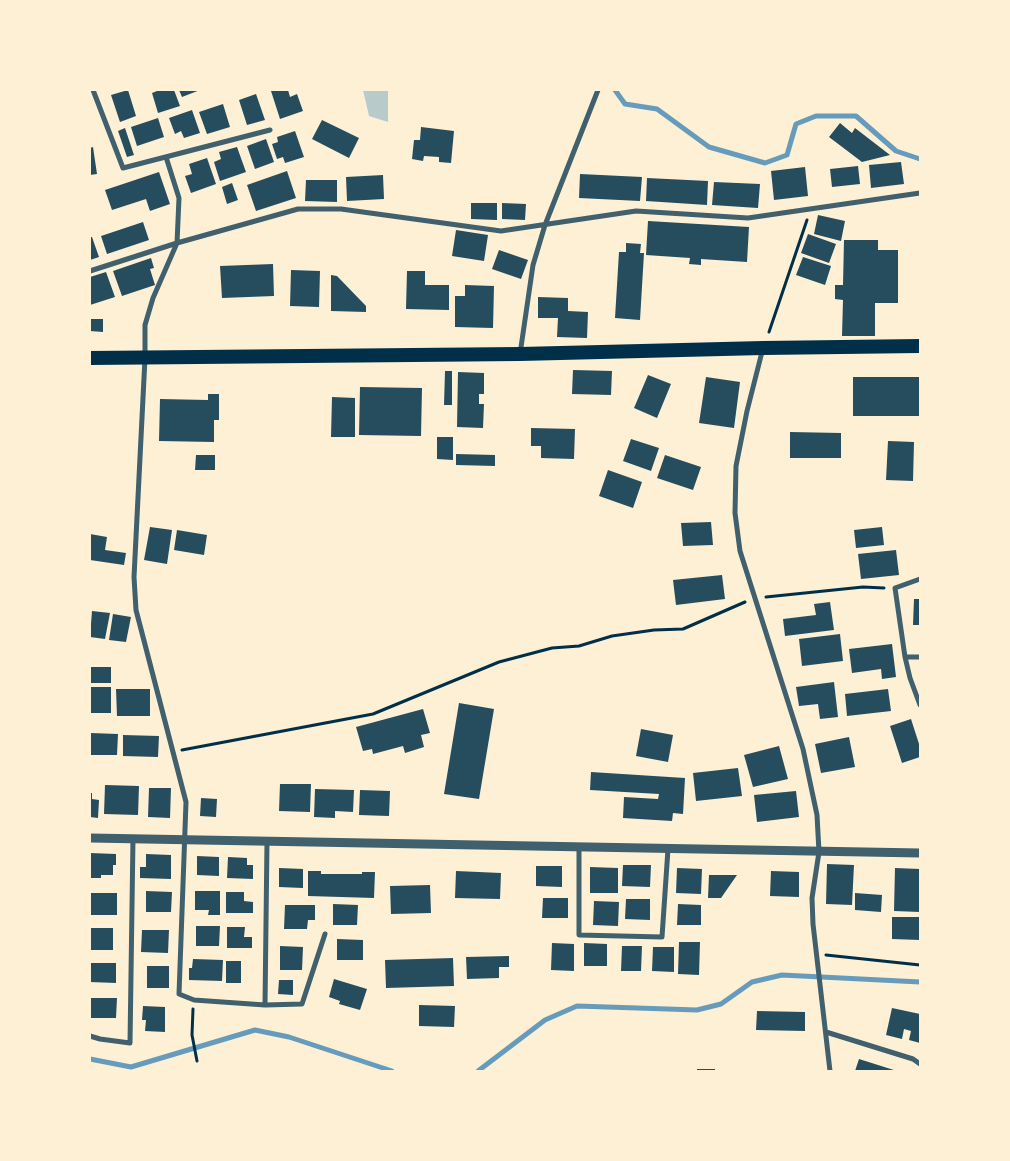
<!DOCTYPE html>
<style>
body{margin:0}
#map{position:relative;width:1010px;height:1161px;overflow:hidden;background:#fdf0d5;font-family:Ubuntu,sans-serif}
canvas{display:block}
.frame{position:absolute;inset:0;border:91px solid #fdf0d5;pointer-events:none}
</style>
<div id="map">
<canvas width="1010" height="1161"></canvas>
<div class="frame"></div>
</div>
<script>
const g = document.querySelector('canvas').getContext('2d');
g.lineJoin = 'round';
function paint(path, color) {
  g.fillStyle = color;
  g.fill(path, 'evenodd');
}
function toPath(rows) {
  const path = new Path2D();
  for (const r of rows) {
    path.moveTo(r[0], r[1]);
    for (let i = 2; i < r.length; i += 2) path.lineTo(r[i], r[i + 1]);
  }
  return path;
}
function stroke(path, color, width, dash) {
  g.strokeStyle = color;
  g.lineWidth = width;
  g.lineCap = dash ? 'butt' : 'round';
  g.setLineDash(dash || []);
  g.stroke(path);
}
paint(toPath([
 [363,90,388,90,388,122,369,116]
]), '#b9caca');
stroke(toPath([
 [615,90,625,104,657,109,709,147,765,163,787,155,796,124,816,116,856,116,896,151,920,159],
 [90,1059,131,1067,255,1030,289,1037,392,1071],
 [478,1071,545,1020,577,1006,697,1010,721,1004,752,982,782,975,920,982]
]), '#669bbc', 5);
paint(toPath([
 [128,90,136,116,120,122,111,95],
 [156,90,174,90,180,106,158,113,152,93,157,91],
 [179,90,200,90,182,97],
 [274,90,288,90,290,97,297,94,303,111,280,119,271,91],
 [256,94,265,120,247,125,239,100],
 [223,104,230,127,207,134,199,112],
 [192,110,200,133,184,138,181,131,175,134,169,118],
 [158,118,164,137,137,146,131,127],
 [322,120,359,138,349,158,312,139],
 [840,123,852,133,855,128,890,155,862,162,829,137],
 [421,127,454,131,451,163,439,162,439,157,424,156,423,161,412,159,414,140,420,140],
 [125,128,134,155,127,157,118,131],
 [295,131,304,157,285,163,283,157,277,159,272,144,278,142,277,137],
 [266,139,274,162,255,169,247,146],
 [93,147,97,174,90,175,90,148],
 [237,147,246,172,220,181,214,162,221,159,219,152],
 [207,158,216,184,191,193,185,176,192,174,189,164],
 [901,162,904,184,871,188,869,165],
 [858,166,860,184,832,187,830,169],
 [805,167,808,196,774,200,771,171],
 [287,171,296,198,256,211,247,185],
 [159,172,170,204,150,211,146,199,112,210,105,190],
 [580,174,642,177,640,201,579,198],
 [383,175,384,199,347,201,346,177],
 [647,178,708,181,707,205,646,201],
 [306,180,337,180,337,202,305,201],
 [714,182,760,184,758,208,712,205],
 [232,183,238,200,227,204,222,187],
 [471,203,497,203,497,220,471,219],
 [502,203,526,204,525,220,502,219],
 [818,215,845,221,841,241,814,234],
 [648,221,749,227,747,262,701,259,701,265,689,264,690,258,646,255],
 [143,222,149,240,107,254,101,236],
 [456,230,488,235,484,261,452,256],
 [808,234,836,244,829,263,801,253],
 [90,237,92,237,99,257,90,260],
 [844,240,878,240,878,250,898,250,898,303,875,303,875,336,842,336,843,300,835,299,835,285,843,285],
 [626,243,641,244,640,253,644,253,640,320,615,318,619,252,626,252],
 [499,250,528,260,521,279,492,269],
 [803,257,831,266,825,285,796,275],
 [151,258,154,268,150,269,155,285,122,296,113,271],
 [273,264,274,296,222,298,220,266],
 [291,270,320,271,319,307,290,306],
 [407,271,425,271,425,285,449,285,449,310,406,309],
 [106,272,115,297,90,305,90,277],
 [331,275,337,276,366,306,366,312,331,311],
 [465,285,494,286,493,328,455,327,455,296,465,296],
 [538,297,568,298,568,311,588,312,587,338,557,337,558,318,538,318],
 [90,319,103,319,103,332,90,331],
 [573,370,612,371,611,395,572,394],
 [445,371,452,371,452,405,444,405],
 [458,372,484,373,484,394,479,394,479,404,484,404,483,428,457,427],
 [648,375,671,384,657,418,634,408],
 [706,377,740,382,734,428,699,423],
 [853,377,920,377,920,416,853,416],
 [360,387,422,388,421,436,359,435],
 [208,394,219,394,219,420,214,420,214,442,159,441,160,399,208,400],
 [332,397,355,398,355,437,331,437],
 [531,428,575,429,574,459,541,458,541,446,531,446],
 [790,432,841,433,841,458,790,458],
 [437,437,453,437,453,460,437,459],
 [631,439,659,448,651,471,623,461],
 [888,441,914,442,913,481,886,480],
 [456,454,495,455,495,466,456,465],
 [196,455,215,455,215,470,195,470],
 [665,455,701,467,693,490,657,478],
 [608,470,642,482,633,508,599,496],
 [711,522,713,545,683,546,681,523],
 [150,527,172,530,167,564,144,560],
 [882,527,884,545,856,548,854,530],
 [177,530,207,535,204,555,174,550],
 [90,534,107,537,105,550,126,553,124,565,90,560],
 [896,550,899,575,861,579,858,554],
 [722,575,725,599,676,605,673,580],
 [914,599,920,599,920,625,913,625],
 [830,602,834,630,785,636,783,619,816,615,814,604],
 [92,611,110,613,105,639,90,637],
 [113,614,131,617,126,642,109,640],
 [840,634,843,661,802,666,799,639],
 [892,644,896,677,882,679,881,669,852,673,849,649],
 [90,667,111,667,111,683,90,683],
 [834,682,838,717,820,719,818,704,799,706,796,687],
 [90,687,111,687,111,713,90,713],
 [116,689,150,689,150,716,117,716],
 [888,689,891,711,847,716,845,694],
 [459,703,494,709,479,799,444,794],
 [423,709,430,733,421,735,424,747,405,753,403,746,373,754,372,749,363,751,356,727],
 [911,719,920,747,920,757,902,763,890,726],
 [641,729,673,735,668,762,636,756],
 [90,733,118,734,117,755,90,755],
 [123,735,159,736,158,757,123,756],
 [849,737,855,767,821,773,815,744],
 [779,746,788,779,753,787,744,755],
 [738,768,742,796,696,801,693,773],
 [591,772,685,778,683,814,673,813,672,821,623,818,624,797,658,799,659,794,590,790],
 [280,784,311,784,310,812,279,811],
 [105,785,139,786,138,815,104,814],
 [149,788,171,788,170,818,148,817],
 [315,789,354,790,353,812,335,811,335,818,314,817],
 [360,790,390,791,389,816,359,815],
 [796,791,799,817,757,822,754,795],
 [90,793,92,793,92,799,99,800,98,818,90,817],
 [201,798,217,799,216,817,200,816],
 [90,853,116,854,116,865,113,865,113,875,101,875,101,878,90,878],
 [146,854,171,855,171,879,140,878,140,867,146,867],
 [197,856,219,857,219,876,197,875],
 [228,857,247,858,247,865,253,865,253,879,227,878],
 [827,864,854,865,852,905,826,904],
 [623,865,651,865,650,887,622,886],
 [536,866,562,866,562,887,536,886],
 [590,867,618,868,618,893,590,893],
 [279,868,303,869,303,888,279,887],
 [677,868,702,869,701,894,676,893],
 [895,868,920,869,920,912,894,911],
 [308,871,321,871,321,874,362,874,362,872,375,872,374,898,308,896],
 [456,871,501,873,500,899,455,898],
 [771,871,799,872,799,897,770,896],
 [709,875,737,875,721,898,708,898],
 [430,885,431,913,391,914,390,886],
 [146,891,172,892,171,912,146,912],
 [195,891,220,891,220,915,208,915,209,910,195,910],
 [226,892,244,892,244,901,253,902,253,913,226,913],
 [90,893,117,893,117,915,90,915],
 [855,893,882,895,881,912,855,910],
 [543,898,568,898,568,918,542,918],
 [626,899,650,899,650,920,625,919],
 [594,901,619,902,618,926,593,925],
 [333,904,358,905,357,925,333,925],
 [678,904,701,905,701,925,677,925],
 [285,905,315,905,315,920,308,920,307,929,284,929],
 [892,917,920,917,920,940,892,939],
 [196,926,220,926,219,946,196,946],
 [227,927,245,927,244,937,252,937,252,948,227,948],
 [90,928,113,928,113,950,90,950],
 [142,930,169,930,168,953,141,952],
 [337,939,363,940,363,960,337,960],
 [679,942,700,942,699,975,678,974],
 [552,943,574,944,574,971,551,970],
 [584,943,607,944,607,966,584,966],
 [280,946,303,947,302,970,280,970],
 [622,946,642,946,641,971,621,971],
 [653,947,674,947,674,972,652,971],
 [509,956,509,967,499,967,499,978,467,979,466,957],
 [453,958,454,986,386,988,385,960],
 [193,959,223,960,222,981,189,980,189,968,192,968],
 [226,961,241,961,241,983,226,983],
 [90,963,116,963,116,983,90,982],
 [147,966,169,966,169,988,147,988],
 [334,979,367,989,360,1010,339,1004,340,1001,329,997],
 [279,980,293,980,293,995,278,994],
 [90,998,117,998,116,1018,90,1018],
 [419,1005,455,1006,454,1027,419,1026],
 [143,1006,165,1007,165,1032,145,1031,146,1020,142,1020],
 [892,1008,920,1014,920,1043,909,1040,911,1031,904,1029,902,1039,886,1035],
 [757,1011,805,1012,805,1031,756,1030],
 [859,1059,897,1071,855,1071],
 [697,1069,715,1069,715,1071,697,1071]
]), '#264d5e');
stroke(toPath([
 [769,332,807,220],
 [766,597,863,587,884,588],
 [182,750,373,714,499,662,552,648,579,646,612,636,654,630,683,629,745,602],
 [826,955,920,965],
 [193,1009,192,1035,197,1061]
]), '#003049', 3);
stroke(toPath([
 [93,90,123,168,270,130],
 [166,157,179,198,177,243,153,298,145,325,145,358,134,577,136,610,186,802,179,994,194,1000,265,1005,302,1004,325,934],
 [90,271,177,243,298,209,341,209,501,231,636,211,748,218,920,193],
 [763,348,747,411,736,466,735,513,740,551,803,749,817,815,819,852,812,898,813,924,830,1071],
 [520,354,533,265,545,225,598,90],
 [920,579,895,588,905,657,910,678,920,705],
 [905,657,920,657],
 [579,848,579,935,662,937,668,849],
 [265,1005,267,841],
 [826,1032,913,1059,920,1064],
 [90,1036,100,1039,130,1043,133,838]
]), '#3f606c', 5);
stroke(toPath([
 [90,838,920,853]
]), '#3f606c', 9);
stroke(toPath([
 [90,358,520,354,763,348,920,346]
]), '#003049', 14);
</script>
